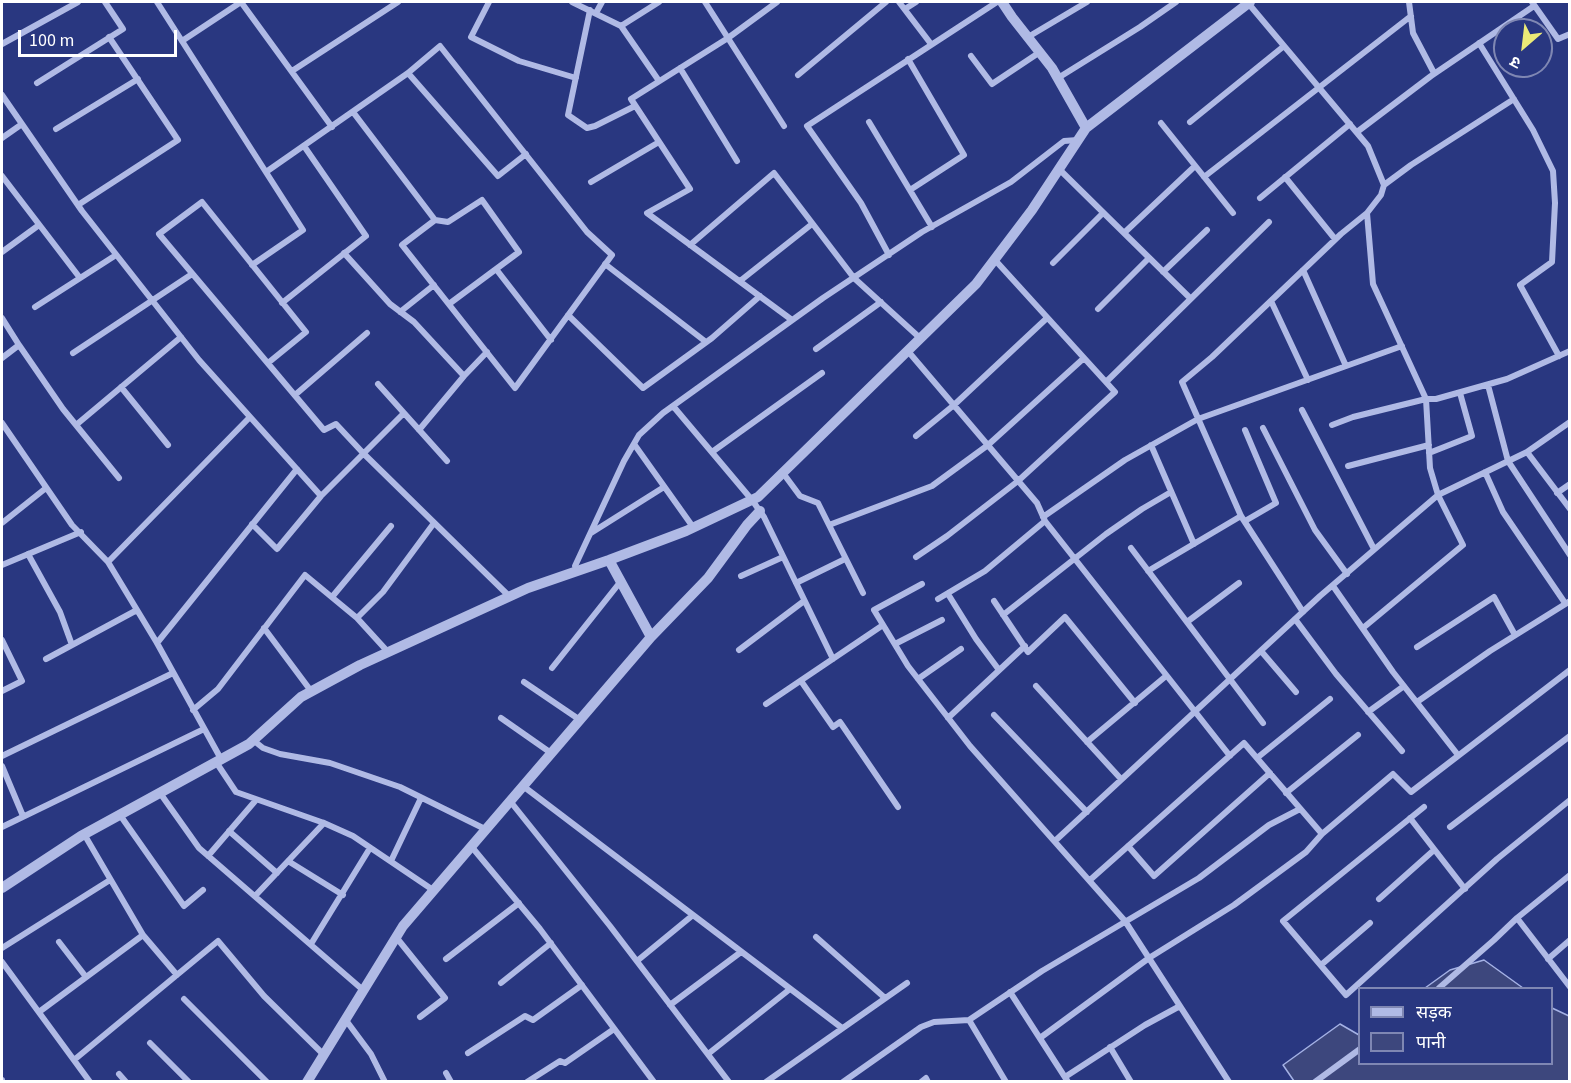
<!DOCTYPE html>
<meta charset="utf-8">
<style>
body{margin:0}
#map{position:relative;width:1571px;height:1083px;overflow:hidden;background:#293780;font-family:"Source Sans 3","Noto Sans Devanagari",sans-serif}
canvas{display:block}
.frame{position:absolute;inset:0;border:3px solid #fff;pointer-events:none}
.legend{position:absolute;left:1358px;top:987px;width:195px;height:78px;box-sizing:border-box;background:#293780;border:2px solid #7f87b3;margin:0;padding:8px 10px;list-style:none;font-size:18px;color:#fff}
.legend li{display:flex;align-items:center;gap:12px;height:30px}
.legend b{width:30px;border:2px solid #7f87b3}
.north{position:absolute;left:1493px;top:18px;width:60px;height:60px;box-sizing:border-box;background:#293780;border:2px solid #7f87b3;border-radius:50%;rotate:208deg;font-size:16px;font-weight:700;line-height:24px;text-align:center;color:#fff}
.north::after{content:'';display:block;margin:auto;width:21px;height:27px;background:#ecea77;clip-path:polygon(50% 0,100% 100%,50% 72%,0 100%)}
.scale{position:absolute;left:18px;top:30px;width:159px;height:27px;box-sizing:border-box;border:3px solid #fff;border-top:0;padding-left:8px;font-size:18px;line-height:21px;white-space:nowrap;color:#fff;-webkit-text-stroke:4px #293780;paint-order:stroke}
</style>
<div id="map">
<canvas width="1571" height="1083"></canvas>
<div class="frame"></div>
<ul class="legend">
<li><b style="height:8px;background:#b0bae5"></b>सड़क</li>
<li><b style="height:16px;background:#3d477d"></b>पानी</li>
</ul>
<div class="north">उ</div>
<div class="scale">100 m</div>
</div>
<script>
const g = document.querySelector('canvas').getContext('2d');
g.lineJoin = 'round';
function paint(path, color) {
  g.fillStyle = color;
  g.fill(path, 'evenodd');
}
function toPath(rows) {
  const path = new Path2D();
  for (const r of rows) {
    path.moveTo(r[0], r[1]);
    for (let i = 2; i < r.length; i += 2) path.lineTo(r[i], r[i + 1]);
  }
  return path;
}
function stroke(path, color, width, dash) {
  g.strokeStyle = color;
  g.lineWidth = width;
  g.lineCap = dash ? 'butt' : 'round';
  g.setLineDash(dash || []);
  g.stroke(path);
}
const water = toPath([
 [1484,960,1523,988,1425,988,1450,970,1484,960],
 [1552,1008,1569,1016,1569,1081,1294,1081,1283,1065,1340,1024,1359,1035,1360,1064,1552,1064,1552,1008]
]);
paint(water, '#3d477d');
stroke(water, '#a5b2e5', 1.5);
stroke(toPath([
 [157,2,303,230,252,265],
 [241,2,332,127],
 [489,2,471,37,519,61,576,78],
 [572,2,621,26,659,81],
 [705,2,784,126],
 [777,2,728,38,631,99,690,189,647,213,792,320],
 [899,2,931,44],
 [1409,2,1413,33,1434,73],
 [1532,2,1558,39,1570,34],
 [1248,3,1368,146,1384,185,1381,195,1367,213,1373,284,1426,399,1430,468,1438,495,1463,545,1363,628],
 [905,9,916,2],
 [590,10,568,115,587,128,595,126,635,106],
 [596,13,602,2],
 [621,26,659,2],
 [1028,37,1087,2],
 [182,41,241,2],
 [1479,43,1533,130,1553,171,1555,203,1552,262,1520,285,1559,356],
 [2,44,78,2],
 [971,56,992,84,1040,52],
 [908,59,964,155,910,190],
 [680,68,737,161],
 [292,71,398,2],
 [408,73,498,176,526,154],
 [798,75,886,2],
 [1058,78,1140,27,1176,2],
 [37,83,123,29,105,2],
 [2,95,82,211,199,360,321,496],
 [353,112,435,220,448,222,482,200,519,252,449,304],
 [869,122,932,227],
 [1190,122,1284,46],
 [1161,123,1233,213],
 [56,129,138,79],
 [1357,132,1431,76,1534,6],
 [2,138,22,124],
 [1059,169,1190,298],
 [266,172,408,73,440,46,587,232,612,255,515,388,402,245,435,220],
 [2,176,80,278],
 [1204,177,1411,16],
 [1285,177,1335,239],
 [591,182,659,142],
 [1384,185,1411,165,1514,99],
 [1260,198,1350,124],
 [78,205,178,140,109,37],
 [1124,233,1195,166],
 [690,245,774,173,854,278,920,338],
 [2,252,39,225],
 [344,253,390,304,414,322,464,376],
 [889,255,861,203,807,126,997,2],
 [1053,263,1103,213],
 [605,264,706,342],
 [496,269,551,340],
 [1303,270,1346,366],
 [1163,272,1207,230],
 [740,281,812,224],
 [1271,301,1308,380],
 [282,303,366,236,304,146],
 [35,307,116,255],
 [1098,309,1149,258],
 [400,312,434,285],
 [568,315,643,388,712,338,760,296],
 [2,318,19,345],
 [816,349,881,302],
 [907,350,1037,503,1045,521,1230,756],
 [73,353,192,274],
 [2,358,19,345,63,409,119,478],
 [268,363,306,332,202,202,159,234,324,430,336,424,364,454,510,597],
 [1106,382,1269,222],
 [378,384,447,461],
 [1488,385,1508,461,1570,555],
 [121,387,168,445],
 [295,395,367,333],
 [673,406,752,500,764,517,833,659],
 [1302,410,1374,549],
 [2,423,72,525,108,562,157,643,221,759],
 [76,425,181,337],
 [1332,425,1353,417,1426,399,1436,399,1507,379,1570,351],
 [1263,428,1315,530,1347,574],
 [419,430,464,376,487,352],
 [916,436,954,405,1047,318],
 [634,444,693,527],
 [1151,445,1194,544],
 [712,452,822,373],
 [1527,452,1570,509],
 [1429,453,1472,436,1460,393],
 [1348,466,1429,445],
 [1485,472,1503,512,1565,603],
 [783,473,800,496,818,503,863,593],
 [1557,493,1570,484],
 [1043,517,1125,460,1198,419,1402,346],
 [1245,521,1276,503,1245,430],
 [2,523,46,488],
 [252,524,277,549,321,496,404,413],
 [829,525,932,486,988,445,1084,358],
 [591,533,664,487],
 [1131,548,1263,723],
 [28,554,60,612,72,645],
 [916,557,947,536,1018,481,1115,392,995,260],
 [108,562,250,417],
 [2,565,81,532],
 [578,571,575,566,624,461,639,435,663,413,823,298,922,232,1011,182,1064,141,1078,140],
 [1148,571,1241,516],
 [741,576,783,557],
 [796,583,845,559],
 [922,584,874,610,908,666,970,746,1125,921,1229,1082],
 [1333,586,1393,672,1458,755],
 [948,594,976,639,999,670],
 [332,597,391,526],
 [938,599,985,571,1045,521],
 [994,601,1028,652,1065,617,1135,703],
 [1303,612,1241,516,1182,382,1212,357,1341,234,1367,213],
 [1003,615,1106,534,1142,509,1171,492],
 [357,618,383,592,434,523],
 [1295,619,1336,674,1402,751],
 [1187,622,1239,583],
 [264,628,311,691],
 [2,640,22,681,2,691],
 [157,643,297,469],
 [895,644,942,620],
 [1417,647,1494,597,1515,635],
 [739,650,804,601],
 [1261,651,1296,692],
 [46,659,137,610],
 [552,668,621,581],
 [918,679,961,649],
 [801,681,833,727,840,722,898,807],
 [524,682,580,720],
 [1036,686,1121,779],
 [1417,702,1490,651,1570,601],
 [766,704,883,625],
 [193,710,218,689,305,575,357,618,388,652],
 [1368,712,1404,686],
 [994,715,1087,812],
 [501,718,551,753],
 [948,718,1025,646],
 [253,740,263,748,280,754,330,763,400,787,485,829],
 [1087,742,1166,676],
 [2,756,173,673],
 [1257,758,1330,699],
 [216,762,236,792,324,823,353,836,433,890],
 [2,766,23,816],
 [523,786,842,1028],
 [160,793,199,848,363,990],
 [1286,793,1358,735],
 [510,801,610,926,729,1082],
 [1424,807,1283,921,1346,995,1497,859,1570,800],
 [120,815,184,906,203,890],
 [1410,818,1465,889],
 [2,827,204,729],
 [1450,827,1570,736],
 [229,831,277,873],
 [84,834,143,935,177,975],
 [1056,840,1320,596,1438,495,1527,452,1570,422],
 [471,846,540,929,654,1082],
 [1128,846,1154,876,1270,773],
 [208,856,256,800],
 [288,861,343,895],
 [391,861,421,798],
 [1090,880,1244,743,1322,834],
 [255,896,324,823],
 [1379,899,1434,850],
 [1517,918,1570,987],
 [396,937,445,998,420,1017],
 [816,937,885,998],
 [59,942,86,977],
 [311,944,370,848],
 [2,948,110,880],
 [446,959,519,903],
 [1548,959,1570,940],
 [637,961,693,915],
 [2,962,90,1082],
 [1321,965,1370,923],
 [501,983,551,943],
 [1439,988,1494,940,1517,918,1570,875],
 [1010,992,1068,1082],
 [184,999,267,1082],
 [670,1005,741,952],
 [39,1012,143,935],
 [345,1019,371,1054,385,1082],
 [969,1020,1006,1082],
 [1040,1038,1149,958,1234,905,1306,852,1322,834,1393,774,1411,792,1570,670],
 [150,1043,189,1082],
 [1110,1047,1131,1082],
 [468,1053,525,1016,533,1020,582,985],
 [708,1054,790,989],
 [74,1060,218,941,264,996,323,1054],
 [446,1073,451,1082],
 [119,1074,126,1082],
 [1065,1077,1145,1025,1180,1006],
 [2,1080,2,1082],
 [527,1082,560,1061,565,1063,614,1029],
 [766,1082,907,983],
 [843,1082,921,1027,934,1022,969,1020,1042,971,1199,878,1269,825,1300,809],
 [921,1082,926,1078,928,1082],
 [1315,1082,1360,1049]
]), '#b0bae5', 6);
stroke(toPath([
 [1002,2,1012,17,1052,68,1086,128],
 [651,637,708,578,747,525,760,511],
 [2,888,81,836,249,744,301,697,360,665,528,588,609,560,686,531,758,497,976,284,1032,210,1086,128,1250,2],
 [307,1082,403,926,651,637,609,560]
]), '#b0bae5', 10);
</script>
